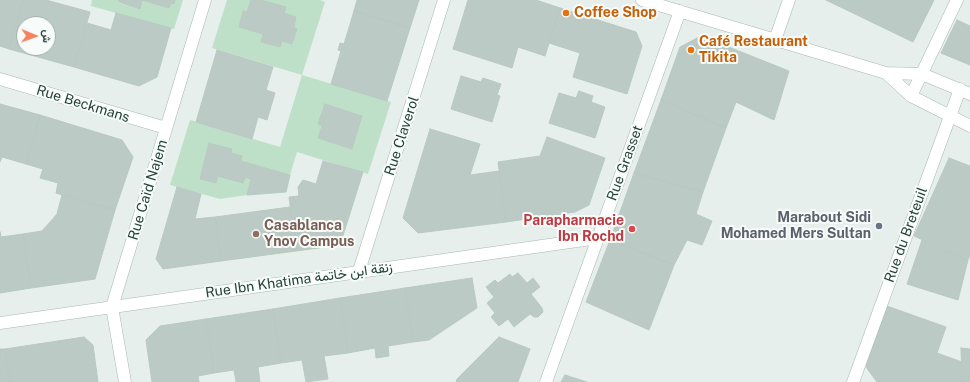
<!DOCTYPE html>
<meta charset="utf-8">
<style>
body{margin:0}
#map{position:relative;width:970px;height:382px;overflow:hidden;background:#e6efeb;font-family:"Public Sans",Vazirmatn,sans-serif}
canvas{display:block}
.north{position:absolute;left:16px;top:16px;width:40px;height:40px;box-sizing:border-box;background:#f7fbf9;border:1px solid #a3b1ad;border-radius:50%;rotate:91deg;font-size:11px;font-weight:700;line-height:16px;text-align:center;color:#24423a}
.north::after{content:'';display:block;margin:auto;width:14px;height:18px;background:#f4845f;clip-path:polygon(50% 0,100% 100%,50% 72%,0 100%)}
</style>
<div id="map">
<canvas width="970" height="382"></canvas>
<div class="north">ش</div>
</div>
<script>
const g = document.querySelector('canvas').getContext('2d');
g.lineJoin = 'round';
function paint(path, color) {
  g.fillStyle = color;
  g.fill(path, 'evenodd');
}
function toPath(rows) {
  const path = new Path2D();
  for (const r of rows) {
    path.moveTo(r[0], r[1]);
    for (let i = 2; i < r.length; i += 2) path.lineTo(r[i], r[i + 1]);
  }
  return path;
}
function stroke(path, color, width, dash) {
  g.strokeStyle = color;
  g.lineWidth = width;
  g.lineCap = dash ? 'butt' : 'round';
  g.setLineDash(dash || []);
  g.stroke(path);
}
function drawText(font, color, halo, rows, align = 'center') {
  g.font = font + ' "Public Sans",Vazirmatn,sans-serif';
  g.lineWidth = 4;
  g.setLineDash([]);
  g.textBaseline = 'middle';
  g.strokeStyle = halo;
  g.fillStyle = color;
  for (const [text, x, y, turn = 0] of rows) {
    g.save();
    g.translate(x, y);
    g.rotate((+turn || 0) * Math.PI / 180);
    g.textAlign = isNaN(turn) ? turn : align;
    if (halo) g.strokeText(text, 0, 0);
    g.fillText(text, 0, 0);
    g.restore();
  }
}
paint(toPath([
 [92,0,119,0,119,3,140,9,142,0,169,8,171,3,174,4,175,0,183,0,174,29,91,6],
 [227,0,251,0,247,12,243,11,239,27,263,34,261,42,280,47,282,41,292,44,297,29,294,27,296,17,284,13,261,0,320,0,325,2,302,75,391,102,368,174,297,152,290,175,241,161,242,156,231,153,232,149,210,143,200,179,216,183,218,176,245,177,251,179,247,195,220,199,170,185,190,120,280,147,302,75,212,48],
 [325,104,362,116,352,149,318,138,322,126,319,124]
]), '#bfe0c8');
const building = toPath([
 [0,0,23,0,9,49,0,46,0,0],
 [23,0,46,0,90,12,74,67,9,49,23,0],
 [24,24,48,24,48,48,24,48,24,24],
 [119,0,175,0,174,4,171,3,169,8,142,0,140,9,119,2,119,0],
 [251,0,261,0,286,7,284,13,296,17,294,27,297,29,292,44,282,41,280,47,261,42,263,34,239,27,243,11,247,12,251,0],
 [357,0,419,0,410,28,354,11,357,0],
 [468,0,536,0,560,8,545,56,518,47,512,68,453,49,468,0],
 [826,0,934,0,913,42,826,0],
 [560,8,636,32,642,46,627,94,573,77,580,53,549,43,560,8],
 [354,11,410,28,387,101,331,84,341,51,338,50,340,43,344,44,354,11],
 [116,13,171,28,157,77,139,86,74,67,87,23,111,30,116,13],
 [957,20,970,26,970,65,941,53,957,20],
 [701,36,789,71,774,120,736,102,726,128,661,100,680,47,701,36],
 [217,50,273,67,266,90,275,93,267,120,258,117,252,139,196,122,217,50],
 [461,76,481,82,483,78,501,84,497,95,500,96,492,122,451,109,461,76],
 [579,91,593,96,591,102,605,107,595,138,549,123,559,93,576,98,579,91],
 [661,100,726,128,703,192,634,173,661,100],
 [0,104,40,115,26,164,2,157,0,162,0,104],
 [325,104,362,116,352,149,318,138,322,126,318,124,325,104],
 [40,115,122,140,133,157,115,210,56,193,58,183,40,178,43,169,26,164,40,115],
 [430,129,480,144,470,175,499,171,506,222,418,233,403,218,430,129],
 [547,137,605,158,589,205,575,212,506,222,498,162,540,156,547,137],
 [209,143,232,149,231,153,242,156,241,161,290,175,286,192,247,195,251,179,245,177,243,183,218,176,216,183,200,179,209,143],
 [949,158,970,166,970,255,968,260,914,236,949,158],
 [323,161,363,172,340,245,296,251,289,197,299,196,298,187,303,180,316,184,323,161],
 [634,173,703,192,696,214,712,221,702,245,687,240,674,265,610,240,634,173],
 [177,187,201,194,195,219,215,217,221,261,163,269,156,259,177,187],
 [62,195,115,210,95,279,31,288,23,234,42,231,57,214,62,195],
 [290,207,296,251,221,261,215,217,290,207],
 [0,232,1,237,23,234,31,288,0,293,0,232],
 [610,240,674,265,649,330,586,302,610,240],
 [922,240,968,260,958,300,907,284,922,240],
 [518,273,527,283,533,278,540,287,531,294,542,308,543,312,538,317,534,317,530,314,514,327,508,319,499,326,491,317,495,313,487,303,494,297,486,287,495,280,498,283,510,274,512,277,518,273],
 [472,278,477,308,429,340,413,342,405,288,472,278],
 [405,288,413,342,388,346,389,356,376,358,375,348,348,353,340,298,405,288],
 [340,298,348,353,324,356,328,379,306,382,302,360,281,363,273,309,340,298],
 [884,305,946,327,937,353,962,362,962,382,877,382,866,367,884,305],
 [273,309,281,363,258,367,260,382,236,382,234,370,214,373,206,319,273,309],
 [206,319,214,373,198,376,199,382,152,382,146,340,160,326,206,319],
 [84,337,93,345,98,382,10,382,5,349,84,337],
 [499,337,530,349,518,382,456,382,457,379,499,337],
 [961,348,970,349,970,382,962,382,961,348],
 [0,349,5,349,10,382,0,382,0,349],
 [565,375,587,382,561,382,565,375]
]);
paint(building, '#bbcac4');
stroke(building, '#b8c9c2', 1);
const minor = toPath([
 [642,0,886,73,922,74,970,94],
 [775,40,789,0],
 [886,73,911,96,970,126],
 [0,79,166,128],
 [911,96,957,0],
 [359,271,444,0],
 [0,323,598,238],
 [125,382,112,307,205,0],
 [546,382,680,11],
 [853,382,960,89]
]);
stroke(minor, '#a8b8b2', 13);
stroke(minor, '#fff', 12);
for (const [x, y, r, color] of [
 [566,13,4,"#e8710a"],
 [691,50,4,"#e8710a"],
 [879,226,4,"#6b7280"],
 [632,229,4,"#e0444e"],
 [256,234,4,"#8d6e63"]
]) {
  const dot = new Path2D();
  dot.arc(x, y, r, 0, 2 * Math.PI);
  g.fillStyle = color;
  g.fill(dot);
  stroke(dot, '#f7fbf9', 1.5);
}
drawText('bold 14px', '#c56008', '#f7fbf9', [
 ["Coffee Shop",574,13],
 ["Café Restaurant",699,42],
 ["Tikita",699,58]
], 'left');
drawText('14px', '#24423a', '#f7fbf9', [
 ["Rue Beckmans",83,104,17],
 ["Rue Claverol",402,136,-72],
 ["Rue Grasset",625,163,-70],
 ["Rue Caïd Najem",148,190,-73],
 ["Rue du Breteuil",906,235,-70],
 ["Rue Ibn Khatima زنقة ابن خاتمة",299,280,-8]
]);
drawText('bold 14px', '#5b616d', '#f7fbf9', [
 ["Marabout Sidi",871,218],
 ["Mohamed Mers Sultan",871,234]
], 'right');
drawText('bold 14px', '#be3a42', '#f7fbf9', [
 ["Parapharmacie",624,221],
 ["Ibn Rochd",624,237]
], 'right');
drawText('bold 14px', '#785e54', '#f7fbf9', [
 ["Casablanca",264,226],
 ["Ynov Campus",264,242]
], 'left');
</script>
